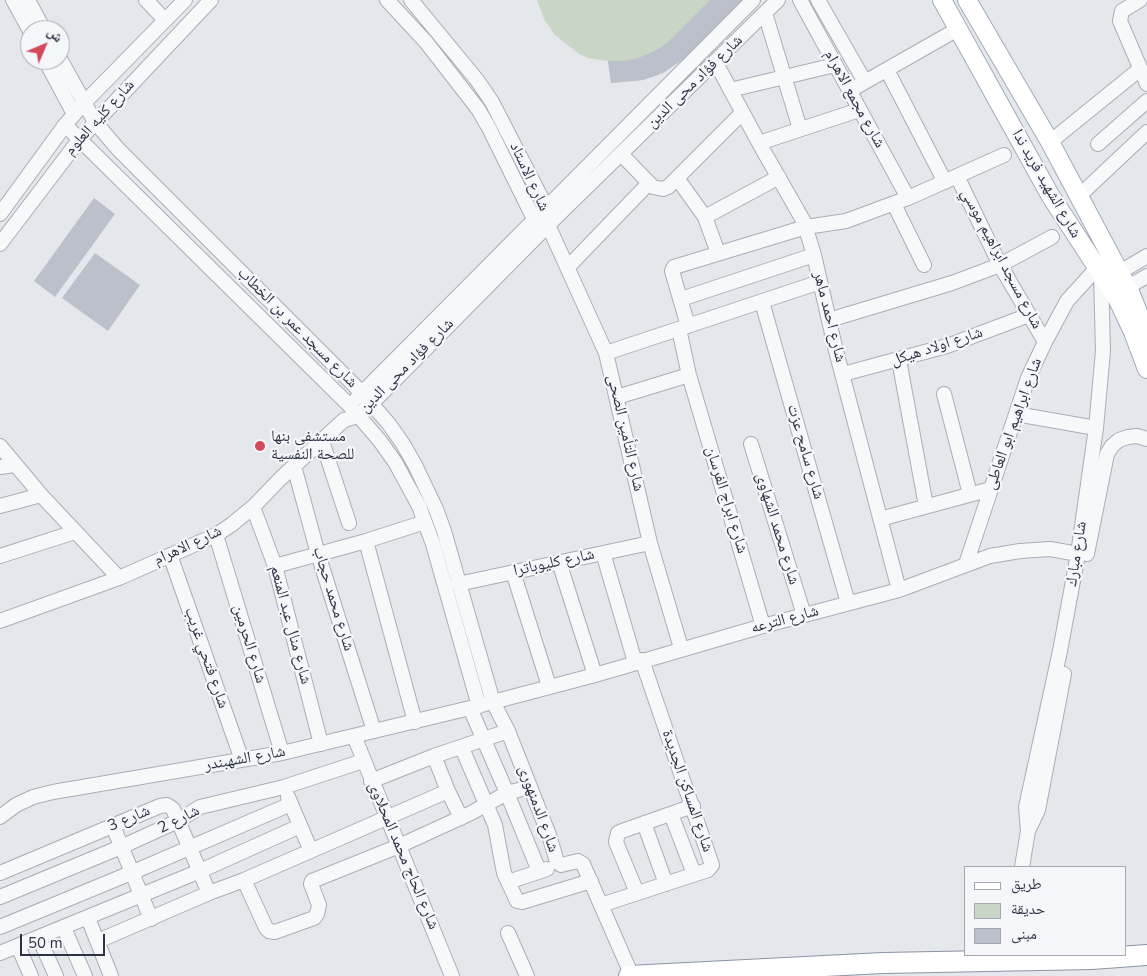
<!DOCTYPE html>
<meta charset="utf-8">
<style>
body{margin:0}
#map{position:relative;width:1147px;height:976px;overflow:hidden;background:#e4e7ec;font-family:"Nunito Sans","Noto Naskh Arabic",sans-serif}
canvas{display:block}
.legend{position:absolute;left:964px;top:866px;width:162px;height:90px;box-sizing:border-box;background:#f4f6f9;border:1px solid #a4a8b1;margin:0;padding:6px 9px;list-style:none;font-size:15px;color:#2b3445}
.legend li{display:flex;align-items:center;gap:10px;height:25px}
.legend b{width:25px;border:1px solid #a4a8b1}
.north{position:absolute;left:20px;top:20px;width:50px;height:50px;box-sizing:border-box;background:#f4f6f9;border:1px solid #a4a8b1;border-radius:50%;rotate:45deg;font-size:14px;font-weight:700;line-height:20px;text-align:center;color:#2b3445}
.north::after{content:'';display:block;margin:auto;width:18px;height:22px;background:#d1495b;clip-path:polygon(50% 0,100% 100%,50% 72%,0 100%)}
.scale{position:absolute;left:20px;top:934px;width:85px;height:22px;box-sizing:border-box;border:2px solid #2b3445;border-top:0;padding-left:6px;font-size:15px;line-height:18px;white-space:nowrap;color:#2b3445;-webkit-text-stroke:4px #f4f6f9;paint-order:stroke}
</style>
<div id="map">
<canvas width="1147" height="976"></canvas>
<ul class="legend">
<li><b style="height:6px;background:#fff"></b>طريق</li>
<li><b style="height:14px;background:#c9d6c5"></b>حديقة</li>
<li><b style="height:14px;background:#bbc0ca"></b>مبنى</li>
</ul>
<div class="north">ش</div>
<div class="scale">50 m</div>
</div>
<script>
const g = document.querySelector('canvas').getContext('2d');
g.lineJoin = 'round';
function paint(path, color) {
  g.fillStyle = color;
  g.fill(path, 'evenodd');
}
function toPath(rows) {
  const path = new Path2D();
  for (const r of rows) {
    path.moveTo(r[0], r[1]);
    for (let i = 2; i < r.length; i += 2) path.lineTo(r[i], r[i + 1]);
  }
  return path;
}
function stroke(path, color, width, dash) {
  g.strokeStyle = color;
  g.lineWidth = width;
  g.lineCap = dash ? 'butt' : 'round';
  g.setLineDash(dash || []);
  g.stroke(path);
}
function drawText(font, color, halo, rows, align = 'center') {
  g.font = font + ' "Nunito Sans","Noto Naskh Arabic",sans-serif';
  g.lineWidth = 4.5;
  g.setLineDash([]);
  g.textBaseline = 'middle';
  g.strokeStyle = halo;
  g.fillStyle = color;
  for (const [text, x, y, turn = 0] of rows) {
    g.save();
    g.translate(x, y);
    g.rotate((+turn || 0) * Math.PI / 180);
    g.textAlign = isNaN(turn) ? turn : align;
    if (halo) g.strokeText(text, 0, 0);
    g.fillText(text, 0, 0);
    g.restore();
  }
}
paint(toPath([
 [537,0,743,0,685,58,663,73,643,80,611,83,608,61,588,58,579,54,555,35,544,19]
]), '#c9d6c5');
paint(toPath([
 [710,0,743,0,685,58,663,73,643,80,611,83,608,61,624,61,638,58,653,52,666,44],
 [94,198,115,214,55,297,34,281],
 [95,253,140,285,108,331,62,298]
]), '#bbc0ca');
const minor = toPath([
 [13,0,30,31],
 [28,0,44,30],
 [146,0,165,20],
 [387,0,426,42,478,109,489,128,534,219,540,223],
 [411,0,477,80,492,102,546,207,548,225,606,353,650,543,681,648],
 [800,0,908,198],
 [818,0,865,82],
 [1140,0,1122,11,1120,21,1147,84],
 [765,13,800,129],
 [60,59,95,122,118,149,362,393,389,424,403,444,415,465,436,509,444,531,493,702,508,731,549,835,557,862,561,865,578,861,583,864,632,976],
 [45,60,74,114],
 [716,63,759,143,804,222,814,255,836,351,899,590],
 [887,70,945,182],
 [730,90,835,65],
 [849,91,958,29],
 [65,125,350,406,380,441,395,462,419,506,433,544,479,706],
 [1050,142,1140,69],
 [759,143,859,110],
 [1098,144,1147,101],
 [621,154,653,187,663,189,668,187,742,113],
 [957,176,1000,265,1045,342],
 [677,178,705,217,718,253],
 [1079,196,1147,132],
 [894,204,924,265],
 [0,214,65,125,84,103,185,0],
 [705,217,779,177],
 [0,244,79,140,211,0],
 [568,267,649,183],
 [1120,272,1147,256],
 [1128,287,1147,276],
 [681,299,814,255],
 [762,302,848,603],
 [829,320,952,283,1000,265,1052,237],
 [688,326,672,271,674,267,806,227,846,221,908,198,1004,155],
 [679,329,689,375,763,626],
 [606,353,820,282],
 [899,360,926,506],
 [843,374,947,346,1029,315],
 [944,394,970,494],
 [617,397,689,375],
 [357,398,753,0],
 [1016,414,1096,428],
 [322,441,349,523],
 [751,444,804,615],
 [0,446,41,495],
 [294,466,318,554,374,731],
 [0,467,15,465],
 [0,506,41,495,119,578],
 [253,507,275,566,321,744],
 [880,519,991,489],
 [216,535,282,753],
 [366,541,415,722],
 [603,553,635,662],
 [1087,554,1107,454,1112,446,1119,440,1128,437,1137,436,1147,439],
 [170,555,242,760],
 [0,556,75,532],
 [559,562,595,675],
 [966,564,1028,378,1045,342,1067,301,1097,268],
 [275,566,366,541,425,522],
 [513,572,549,686],
 [458,584,650,543],
 [0,621,119,578,216,535,231,525,253,507,281,478,344,420,358,416,372,403,553,220,778,0],
 [470,708,507,793,539,871],
 [354,736,452,976],
 [462,748,495,825,504,873,517,901,522,902,591,881],
 [434,756,448,791,461,818],
 [371,781,434,756,508,731],
 [288,797,311,851],
 [671,814,694,874],
 [0,817,16,805,33,797,53,792,282,753,470,708,595,675,763,626,899,590,990,556,1020,551,1050,549,1078,554],
 [644,823,666,884],
 [113,826,151,919],
 [1028,831,1038,810,1064,674],
 [1022,867,1028,831,1026,807,1060,651,1078,554,1096,428,1103,351,1101,274],
 [0,873,160,806,167,805,173,809,209,893],
 [244,880,266,928,269,931,275,932,314,918,317,914,319,905,311,884,312,881,399,846,471,813,507,793,530,787],
 [508,882,547,869],
 [637,893,616,842,618,833,622,831,693,806],
 [0,897,121,847,178,821,200,807,284,787,363,761],
 [601,905,708,870,712,865,642,660],
 [88,918,111,976],
 [0,927,131,873,291,804],
 [64,928,85,976],
 [508,933,527,976],
 [39,938,56,976],
 [98,941,209,893,244,880,448,791],
 [18,946,31,976],
 [0,953,200,871,300,826]
]);
const major = toPath([
 [942,0,1050,195,1117,298,1133,332,1147,369],
 [967,0,1050,142,1130,292,1147,335]
]);
const highway = toPath([
 [629,976,883,963,1092,959,1147,955]
]);
stroke(minor, '#a9aeb7', 16);
stroke(major, '#a3abb8', 20);
stroke(highway, '#8b94a3', 22);
stroke(minor, '#f7f8fa', 14);
stroke(major, '#fff', 18);
stroke(highway, '#fff', 20);
for (const [x, y, r, color] of [
 [260,446,6,"#d1495b"]
]) {
  const dot = new Path2D();
  dot.arc(x, y, r, 0, 2 * Math.PI);
  g.fillStyle = color;
  g.fill(dot);
  stroke(dot, '#f4f6f9', 2);
}
drawText('16px', '#2b3445', '#f4f6f9', [
 ["شارع فؤاد محى الدين",695,82,-44],
 ["شارع مجمع الاهرام",854,99,61],
 ["شارع كليه العلوم",100,118,-48],
 ["شارع الاستاد",529,177,65],
 ["شارع الشهيد فريد ندا",1046,184,60],
 ["شارع مسجد ابراهيم موسي",1001,259,62],
 ["شارع احمد ماهر",829,317,76],
 ["شارع مسجد عمر بن الخطاب",297,328,45],
 ["شارع اولاد هيكل",937,347,-18],
 ["شارع فؤاد محى الدين",407,366,-45],
 ["شارع ابراهيم ابو العاطى",1014,424,-70],
 ["شارع التأمين الصحى",625,433,77],
 ["شارع سامح عزت",805,452,74],
 ["شارع ابراج الفرسان",726,500,73],
 ["شارع محمد الشهاوى",777,529,73],
 ["شارع الاهرام",188,546,-25],
 ["شارع مبارك",1077,554,-81],
 ["شارع كليوباترا",554,563,-12],
 ["شارع محمد حجاب",333,599,73],
 ["شارع الترعه",785,620,-15],
 ["شارع منال عبد المنعم",290,625,75],
 ["شارع الحرمين",249,644,73],
 ["شارع فتحي غريب",206,658,71],
 ["شارع الشهبندر",245,759,-10],
 ["شارع المساكن الجديدة",687,791,71],
 ["شارع الدمنهورى",538,809,70],
 ["شارع 3",129,819,-23],
 ["شارع 2",179,820,-27],
 ["شارع الحاج محمد المحلاوى",403,856,67]
]);
drawText('16px', '#2b3445', '#f4f6f9', [
 ["مستشفى بنها",271,437],
 ["للصحة النفسية",271,455]
], 'left');
</script>
